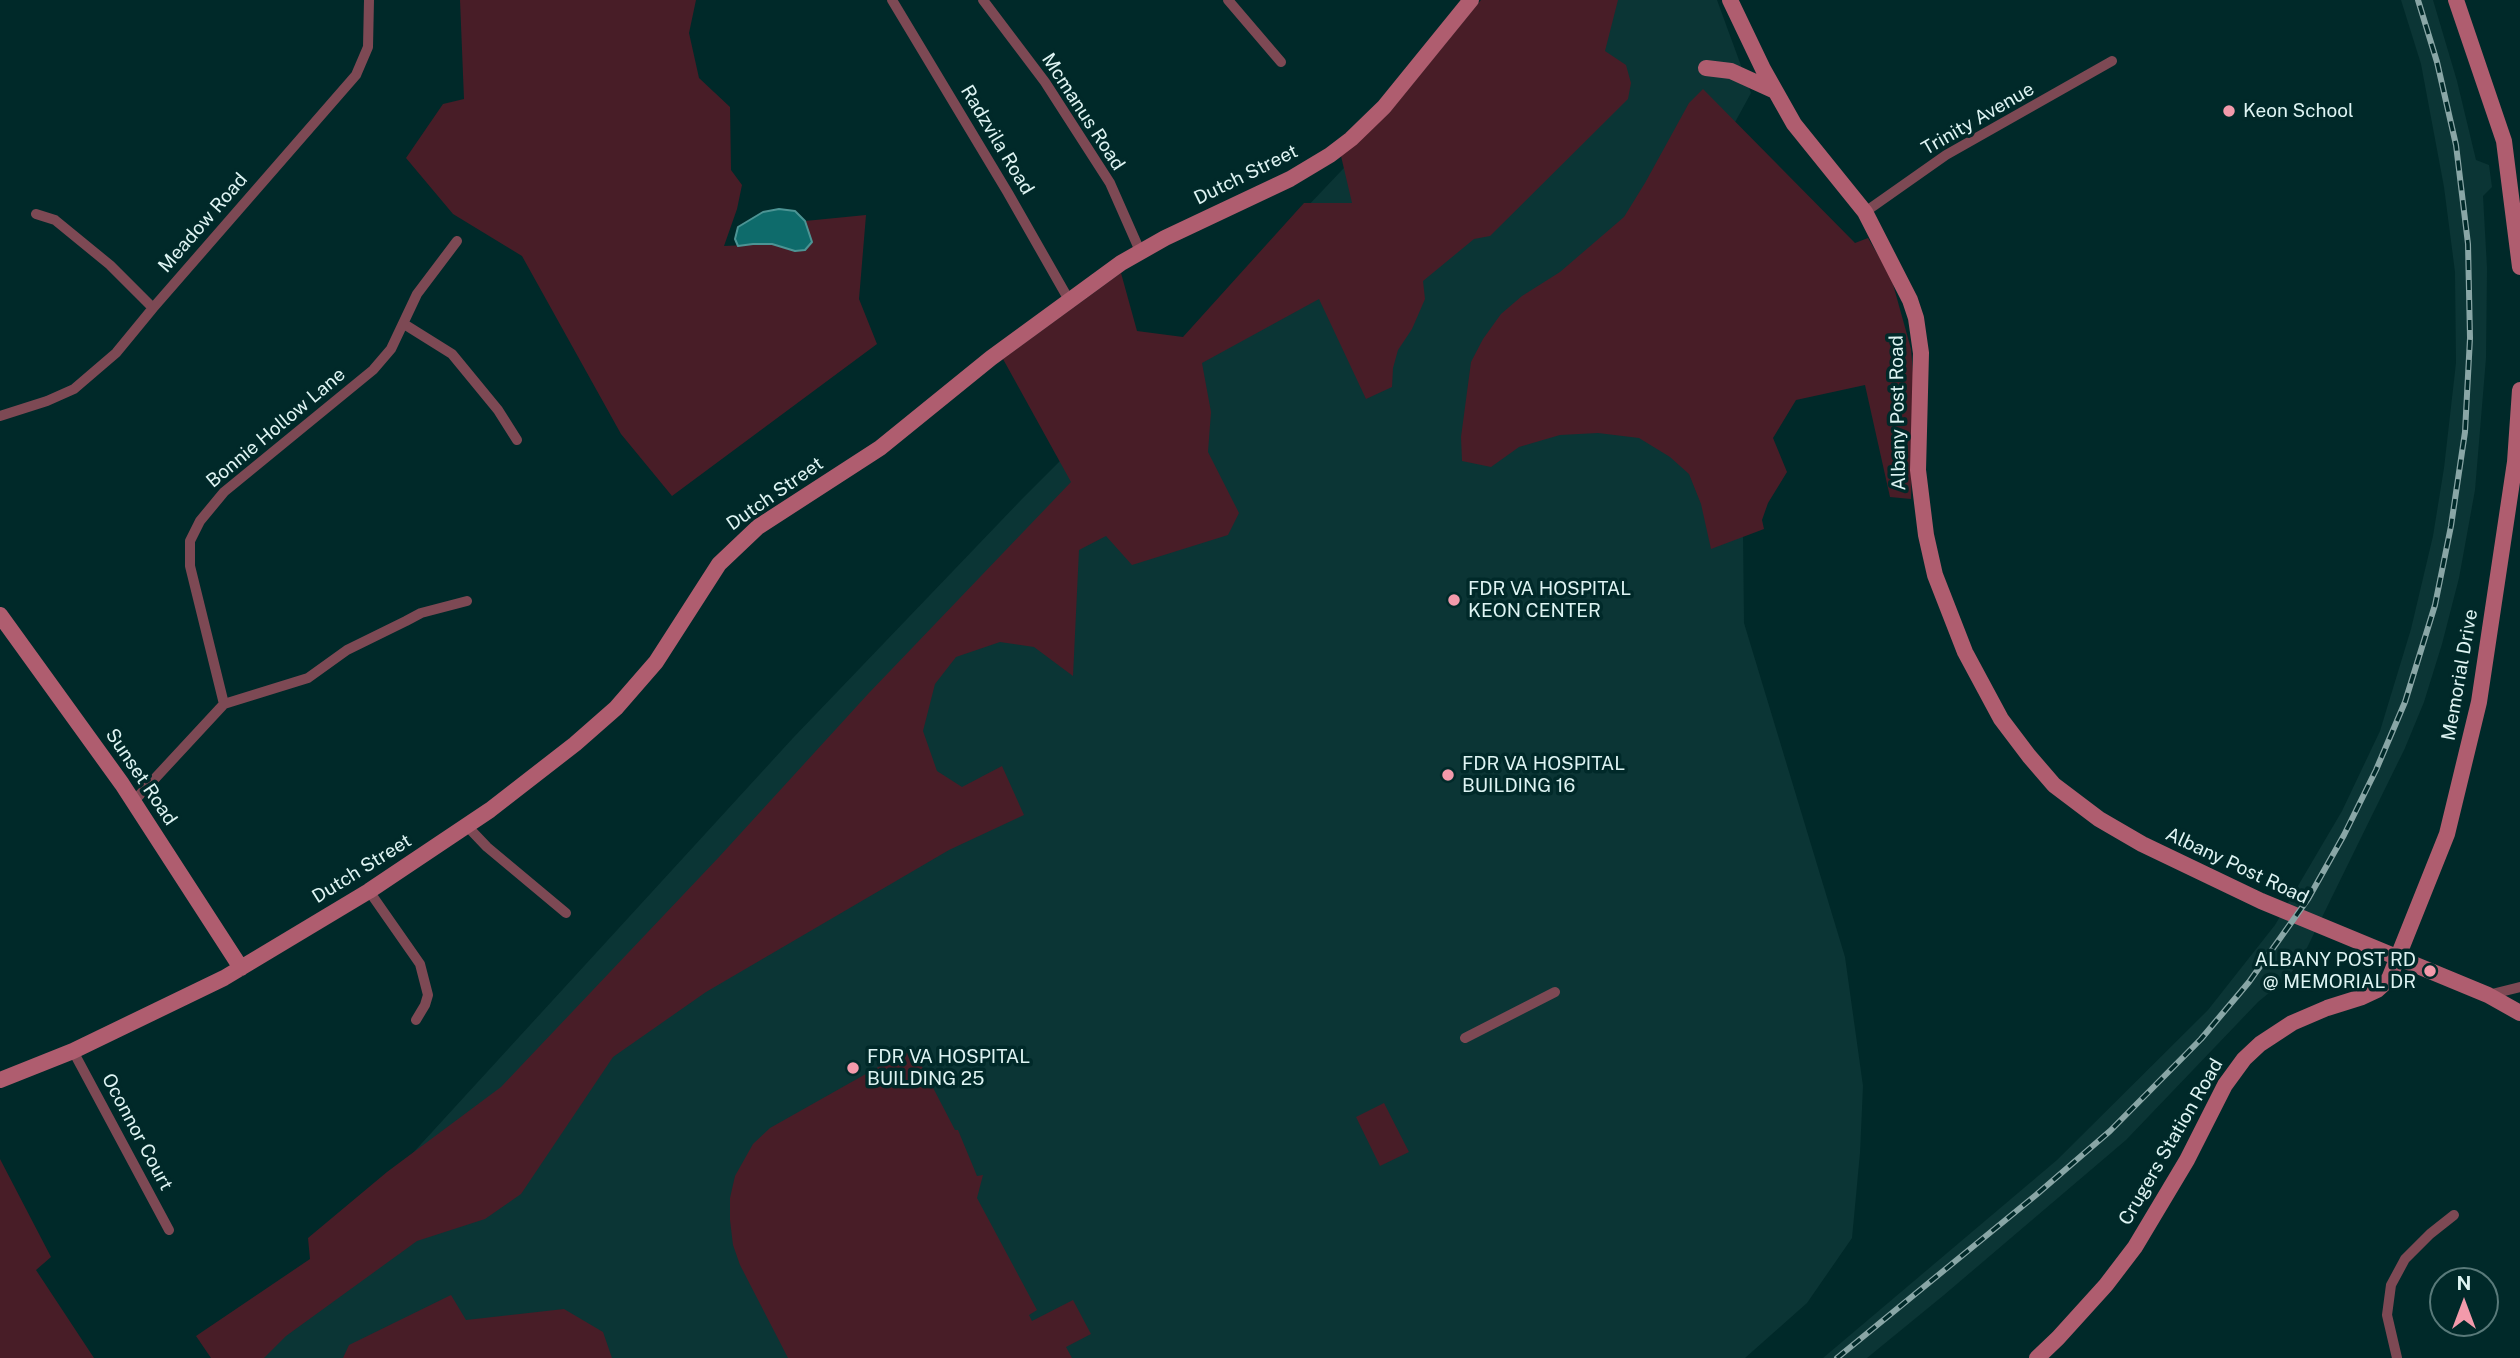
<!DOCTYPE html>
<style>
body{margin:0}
#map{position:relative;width:2520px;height:1358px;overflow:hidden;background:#002929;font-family:"Public Sans",sans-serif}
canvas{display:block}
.north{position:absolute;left:2429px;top:1267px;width:70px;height:70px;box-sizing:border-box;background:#002929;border:2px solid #597a7a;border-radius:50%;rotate:0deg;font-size:19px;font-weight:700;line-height:28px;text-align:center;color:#def4f3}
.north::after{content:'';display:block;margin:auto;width:24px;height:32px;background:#f39aab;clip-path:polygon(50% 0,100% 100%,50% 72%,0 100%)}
</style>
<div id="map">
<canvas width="2520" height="1358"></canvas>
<div class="north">N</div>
</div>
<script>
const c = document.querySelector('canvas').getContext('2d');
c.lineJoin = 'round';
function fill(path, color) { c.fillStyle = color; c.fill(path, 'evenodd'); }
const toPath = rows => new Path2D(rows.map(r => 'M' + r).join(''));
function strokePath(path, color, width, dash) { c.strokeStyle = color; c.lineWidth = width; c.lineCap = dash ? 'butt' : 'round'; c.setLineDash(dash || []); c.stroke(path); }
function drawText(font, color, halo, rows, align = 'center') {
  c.font = font + ' "Public Sans",sans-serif'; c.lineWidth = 7; c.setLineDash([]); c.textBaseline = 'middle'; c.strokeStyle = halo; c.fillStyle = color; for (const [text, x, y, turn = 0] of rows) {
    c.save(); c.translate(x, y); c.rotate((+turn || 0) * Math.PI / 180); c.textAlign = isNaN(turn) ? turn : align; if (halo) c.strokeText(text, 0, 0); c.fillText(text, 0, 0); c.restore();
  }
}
fill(toPath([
 [1486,0,1717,0,1751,93,1693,199,1742,442,1744,623,1845,957,1863,1086,1860,1153,1852,1238,1807,1303,1745,1358,225,1358,793,738,1022,499,1175,346,1361,150],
 [2401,0,2433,0,2457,81,2476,160,2489,165,2492,187,2483,196,2487,268,2486,358,2475,490,2459,578,2442,644,2424,702,2405,748,2301,960,2287,978,2258,1002,2126,1140,1944,1295,1867,1358,1823,1358,2057,1160,2208,1010,2275,925,2342,811,2380,731,2411,629,2433,536,2444,468,2456,363,2455,272,2444,187,2421,64]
]), '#0b3535');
fill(toPath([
 [460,0,696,0,689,33,699,78,730,107,731,170,742,185,737,209,724,246,772,244,795,251,812,242,805,221,866,215,859,299,877,344,672,496,621,434,522,256,453,214,406,158,443,104,464,99],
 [1481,0,1618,0,1605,51,1626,65,1631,83,1628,99,1490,236,1474,239,1423,281,1425,299,1412,329,1398,350,1393,368,1392,387,1366,399,1319,299,1202,363,1211,412,1208,452,1239,513,1228,535,1132,565,1106,536,1079,550,1073,676,1034,647,1000,642,956,657,935,684,923,731,937,771,962,787,1002,766,1024,815,949,850,706,992,613,1057,521,1194,485,1219,417,1241,286,1336,264,1358,211,1358,196,1336,310,1259,308,1238,387,1172,501,1087,719,857,868,694,1071,482,1003,359,1121,273,1137,331,1183,337,1304,203,1352,203,1341,156,1389,113],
 [1703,89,1855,243,1868,238,1891,277,1911,349,1914,386,1911,499,1890,497,1865,385,1796,400,1773,438,1787,472,1768,503,1762,520,1764,529,1711,549,1701,504,1689,474,1670,457,1639,438,1598,433,1560,435,1519,447,1491,467,1462,461,1461,437,1471,362,1483,339,1501,314,1522,296,1560,272,1624,217,1645,183,1689,103],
 [903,1053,915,1053,955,1130,958,1130,977,1176,983,1175,977,1198,1037,1310,1029,1315,1032,1321,1073,1300,1091,1334,1066,1347,1072,1358,788,1358,740,1265,733,1245,730,1220,730,1198,735,1176,753,1144,770,1128],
 [1384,1103,1409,1152,1380,1166,1356,1117],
 [0,1159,51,1257,36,1270,94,1358,0,1358],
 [451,1295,466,1320,564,1309,603,1332,612,1358,343,1358,349,1345]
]), '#481d27');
const water = toPath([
 [779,209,795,211,805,221,812,242,805,250,795,251,772,244,753,244,738,246,735,239,738,227,763,212,779,209]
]);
fill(water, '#0e6b6b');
strokePath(water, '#4c9494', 2);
strokePath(toPath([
 [892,0,1008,193,1069,300],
 [983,0,1045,82,1110,183,1140,251],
 [1228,0,1281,62],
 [1865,212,1946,155,2112,61],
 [36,214,55,220,110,265,153,308],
 [404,324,452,354,498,410,517,440],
 [0,416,47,401,74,389,116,353,153,308,356,75,368,47,369,0],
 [224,704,190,566,190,541,200,521,224,492,373,370,391,349,417,294,457,241],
 [134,801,224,704,308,678,347,650,406,621,421,613,467,601],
 [467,826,487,847,566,913],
 [369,891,420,964,428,995,425,1005,416,1020],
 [2488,995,2520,987],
 [1465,1038,1555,992],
 [73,1051,169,1230],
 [2397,1358,2387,1315,2391,1285,2405,1259,2430,1234,2454,1215]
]), '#7d4954', 10);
strokePath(toPath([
 [1730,0,1763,69,1794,124,1865,212,1910,300,1916,318,1921,353,1918,470,1926,535,1935,575,1965,652,2001,719,2029,756,2054,785,2099,819,2142,844,2261,901,2488,995,2520,1013],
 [2456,0,2504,141,2520,267],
 [1706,68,1731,71,1775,91],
 [0,615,122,784,241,968],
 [0,1080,73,1051,224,978,369,891,490,810,575,744,616,708,656,662,719,564,758,527,880,448,991,358,1121,263,1165,238,1290,179,1330,155,1351,139,1384,107,1471,0],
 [2037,1358,2058,1338,2106,1285,2135,1247,2187,1160,2225,1085,2244,1059,2260,1044,2292,1023,2327,1008,2362,997,2377,990,2389,979,2447,834,2479,702,2515,462,2520,390]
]), '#af5d6f', 16);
const rail = toPath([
 [1837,1358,2036,1195,2110,1131,2201,1039,2249,982,2308,899,2344,835,2376,770,2405,702,2435,605,2451,526,2465,432,2470,338,2468,244,2456,145,2437,62,2418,0]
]);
strokePath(rail, '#89a6a6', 6);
strokePath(rail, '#002929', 3.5, [10]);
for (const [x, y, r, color] of [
 [2229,111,7,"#f39aab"],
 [1454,600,7,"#f39aab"],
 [1448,775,7,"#f39aab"],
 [2430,971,7,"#f39aab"],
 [853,1068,7,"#f39aab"]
]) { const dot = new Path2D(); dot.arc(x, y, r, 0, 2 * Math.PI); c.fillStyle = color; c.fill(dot); strokePath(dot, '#002929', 2.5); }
drawText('19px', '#def4f3', '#002929', [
 ["Keon School",2243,111],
 ["FDR VA HOSPITAL",1468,589],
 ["KEON CENTER",1468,611],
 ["FDR VA HOSPITAL",1462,764],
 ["BUILDING 16",1462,786],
 ["ALBANY POST RD",2416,960,"right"],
 ["@ MEMORIAL DR",2416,982,"right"],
 ["FDR VA HOSPITAL",867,1057],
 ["BUILDING 25",867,1079]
], 'left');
drawText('19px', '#def4f3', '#002929', [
 ["Mcmanus Road",1083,112,57],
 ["Trinity Avenue",1978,119,-30],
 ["Radzvila Road",997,140,59],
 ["Dutch Street",1246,175,-26],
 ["Meadow Road",203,223,-49],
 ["Albany Post Road",1898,413,-91],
 ["Bonnie Hollow Lane",276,428,-40],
 ["Dutch Street",775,494,-35],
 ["Memorial Drive",2460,675,-80],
 ["Sunset Road",141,777,56],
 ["Albany Post Road",2237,866,25],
 ["Dutch Street",362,869,-32],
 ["Oconnor Court",137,1132,62],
 ["Crugers Station Road",2171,1142,-60]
]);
</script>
